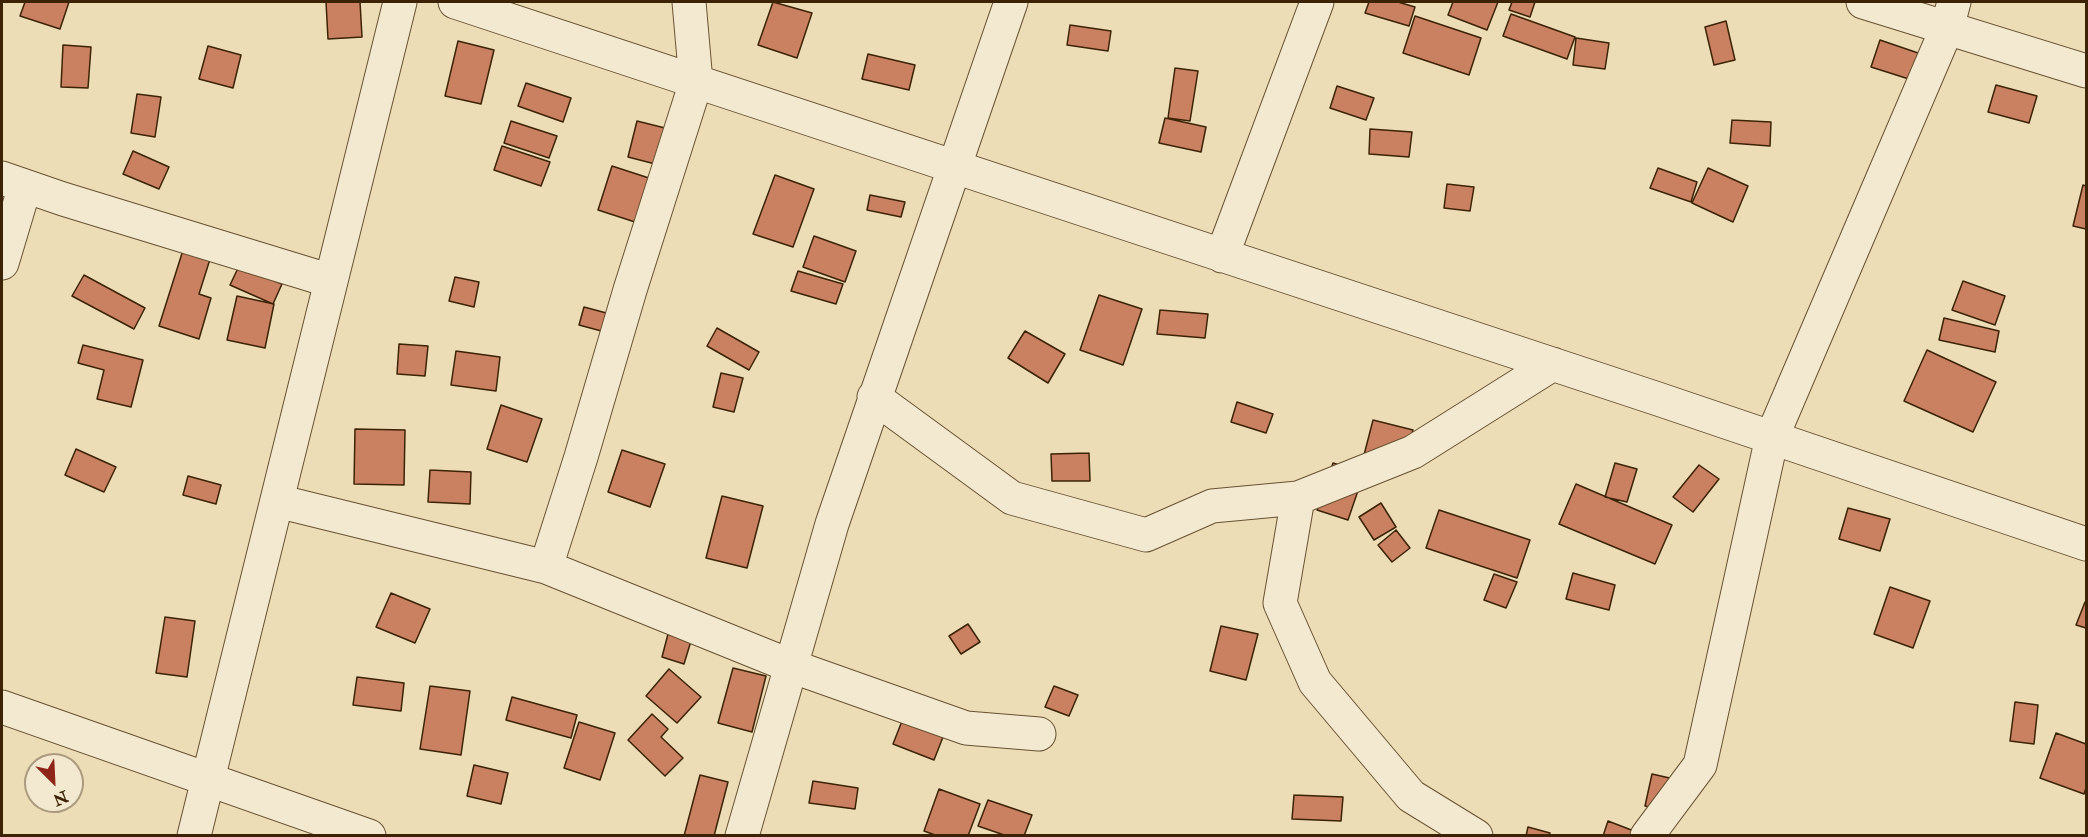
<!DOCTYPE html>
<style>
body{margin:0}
#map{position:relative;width:2088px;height:837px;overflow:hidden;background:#ecddb7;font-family:"IM FELL Double Pica",serif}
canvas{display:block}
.frame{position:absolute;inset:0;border:3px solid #3c2305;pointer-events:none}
.north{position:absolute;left:24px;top:753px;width:60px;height:60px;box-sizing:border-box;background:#f3e9d0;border:2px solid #aa9a7f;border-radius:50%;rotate:156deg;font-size:16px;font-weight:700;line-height:24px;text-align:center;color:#3c2305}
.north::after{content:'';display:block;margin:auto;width:21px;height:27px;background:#8f2418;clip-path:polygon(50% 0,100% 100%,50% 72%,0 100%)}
</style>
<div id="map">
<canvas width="2088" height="837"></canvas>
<div class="frame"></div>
<div class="north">N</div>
</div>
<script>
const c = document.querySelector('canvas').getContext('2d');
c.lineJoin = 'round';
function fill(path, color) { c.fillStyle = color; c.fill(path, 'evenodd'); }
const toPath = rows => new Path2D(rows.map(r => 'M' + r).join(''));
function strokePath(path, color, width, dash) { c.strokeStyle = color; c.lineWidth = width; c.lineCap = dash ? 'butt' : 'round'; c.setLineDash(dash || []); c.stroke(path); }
const building = toPath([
 [25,2,69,2,60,29,20,16,25,2],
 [326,2,360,2,362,37,328,39,326,2],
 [773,2,812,13,797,58,758,45,773,2],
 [1369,2,1398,2,1415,7,1409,26,1365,13,1369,2],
 [1453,2,1498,2,1487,30,1448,15,1453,2],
 [1512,2,1535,2,1530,17,1509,10,1512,2],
 [1511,14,1575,37,1567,59,1503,36,1511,14],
 [1415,16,1481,38,1469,75,1403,53,1415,16],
 [1726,21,1735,60,1714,65,1705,27,1726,21],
 [1070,25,1111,31,1108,51,1067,45,1070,25],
 [1576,38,1609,43,1605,69,1573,65,1576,38],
 [1880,40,1921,54,1912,80,1871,67,1880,40],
 [458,41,494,50,481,104,445,96,458,41],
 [63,45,91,47,88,88,61,87,63,45],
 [208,46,241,55,233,88,199,79,208,46],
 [868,54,915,65,909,90,862,79,868,54],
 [1175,68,1198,71,1190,121,1168,118,1175,68],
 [526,83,571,98,563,122,518,106,526,83],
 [1996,85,2037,96,2029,123,1988,112,1996,85],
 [1337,86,1374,98,1366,120,1330,108,1337,86],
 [137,94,161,97,155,137,131,133,137,94],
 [1165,118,1206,127,1201,152,1159,143,1165,118],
 [1732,120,1771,122,1770,146,1730,143,1732,120],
 [511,121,557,136,549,158,504,143,511,121],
 [637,121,673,130,663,166,628,157,637,121],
 [1370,129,1412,132,1409,157,1369,154,1370,129],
 [502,146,550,162,541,186,494,170,502,146],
 [133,151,169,167,159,189,123,174,133,151],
 [612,166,652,179,638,223,598,210,612,166],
 [1658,168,1697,182,1691,202,1650,188,1658,168],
 [1708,168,1748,186,1733,222,1692,203,1708,168],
 [775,175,814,189,793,247,753,234,775,175],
 [1447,184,1474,187,1470,211,1444,208,1447,184],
 [2083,185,2086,186,2086,229,2073,226,2083,185],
 [870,195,905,202,901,217,867,210,870,195],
 [814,236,856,251,845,282,803,267,814,236],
 [184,247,211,256,199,294,211,298,199,339,159,326,184,247],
 [239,266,282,284,273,304,230,285,239,266],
 [798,271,843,284,836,304,791,291,798,271],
 [84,275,145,308,134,329,72,296,84,275],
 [455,277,479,282,474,307,449,301,455,277],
 [1963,281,2005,296,1995,325,1952,310,1963,281],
 [1099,295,1142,309,1123,365,1080,350,1099,295],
 [237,296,274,304,265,348,227,340,237,296],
 [584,307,625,318,620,336,579,325,584,307],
 [1160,310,1208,314,1205,338,1157,334,1160,310],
 [1944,318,1999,331,1995,352,1939,340,1944,318],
 [717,328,759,352,749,370,707,346,717,328],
 [1025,331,1065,354,1048,383,1008,358,1025,331],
 [399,344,428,346,425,376,397,374,399,344],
 [83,345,143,360,131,407,97,399,104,370,78,363,83,345],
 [1927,350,1996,382,1973,432,1904,401,1927,350],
 [456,351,500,357,496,391,451,385,456,351],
 [721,373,743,378,734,412,713,407,721,373],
 [1237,402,1273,414,1266,433,1231,422,1237,402],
 [501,405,542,419,527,462,487,449,501,405],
 [1373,420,1413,430,1404,465,1364,455,1373,420],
 [355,429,405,430,404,485,354,484,355,429],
 [76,449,116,467,104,492,65,475,76,449],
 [622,450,665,464,650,507,608,492,622,450],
 [1089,453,1090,481,1052,481,1051,454,1089,453],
 [1333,463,1364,473,1348,520,1317,510,1333,463],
 [1615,463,1637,469,1627,502,1605,497,1615,463],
 [1699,465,1719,479,1693,512,1673,497,1699,465],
 [430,470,471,472,470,504,428,502,430,470],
 [188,476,221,485,216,504,183,495,188,476],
 [1576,484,1672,525,1655,564,1559,524,1576,484],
 [722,496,763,506,747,568,706,558,722,496],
 [1381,503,1396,527,1374,540,1359,517,1381,503],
 [1848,508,1890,519,1880,551,1839,539,1848,508],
 [1439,510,1530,540,1517,578,1426,548,1439,510],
 [1396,530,1410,548,1392,562,1378,545,1396,530],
 [1573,573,1615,585,1609,610,1566,599,1573,573],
 [1494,574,1517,582,1506,608,1484,600,1494,574],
 [1890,587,1930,601,1913,648,1874,634,1890,587],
 [391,593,430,609,415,643,376,627,391,593],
 [2085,602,2086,602,2086,628,2076,625,2085,602],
 [165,617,195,621,187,677,156,673,165,617],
 [968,624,980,642,961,654,949,636,968,624],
 [1221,626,1258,634,1246,680,1210,671,1221,626],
 [668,634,691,641,684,664,662,657,668,634],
 [733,668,766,676,752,732,718,723,733,668],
 [669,669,701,697,677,723,646,696,669,669],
 [357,677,404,683,401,711,353,705,357,677],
 [430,686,470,691,461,755,420,749,430,686],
 [1054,686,1078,695,1069,716,1045,707,1054,686],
 [512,697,577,715,571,738,506,720,512,697],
 [2015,702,2038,705,2034,744,2010,741,2015,702],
 [652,714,668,729,661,737,683,758,665,776,628,740,652,714],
 [902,721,943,737,934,760,893,744,902,721],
 [579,722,615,733,600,780,564,768,579,722],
 [2056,733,2086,744,2086,788,2084,794,2040,778,2056,733],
 [474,765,508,773,501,804,467,796,474,765],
 [36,772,36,798,29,797,36,772],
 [1652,774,1674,779,1667,811,1645,806,1652,774],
 [700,775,728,782,714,836,684,836,700,775],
 [813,781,858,788,855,809,809,803,813,781],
 [939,789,980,804,968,836,938,836,924,831,939,789],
 [1294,795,1343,797,1341,821,1292,819,1294,795],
 [988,800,1032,815,1024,836,1007,836,978,826,988,800],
 [46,801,65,801,64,805,46,801],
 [1608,821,1647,836,1603,836,1608,821],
 [1528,827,1550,833,1549,836,1526,836,1528,827]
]);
fill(building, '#c98161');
strokePath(building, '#3c2305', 1.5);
const minor = toPath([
 [455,2,1658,399,2086,544],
 [1863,2,2086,71],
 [2,178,63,199,331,281],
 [1222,256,1317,2],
 [2,263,25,186],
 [874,397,1012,498,1146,535,1212,506,1298,498,1413,452,1553,364],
 [1298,498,1280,603,1315,682,1411,796,1476,836],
 [277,501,546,567,791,666,966,728,1039,734],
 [546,567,581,457,630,290,696,82,689,2],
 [2,707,369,836],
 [194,836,400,2],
 [742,836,832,524,1011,2],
 [1647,836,1700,765,1772,437,1947,28,1954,2]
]);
strokePath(minor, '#685232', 35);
strokePath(minor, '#f3e9d0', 33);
</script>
